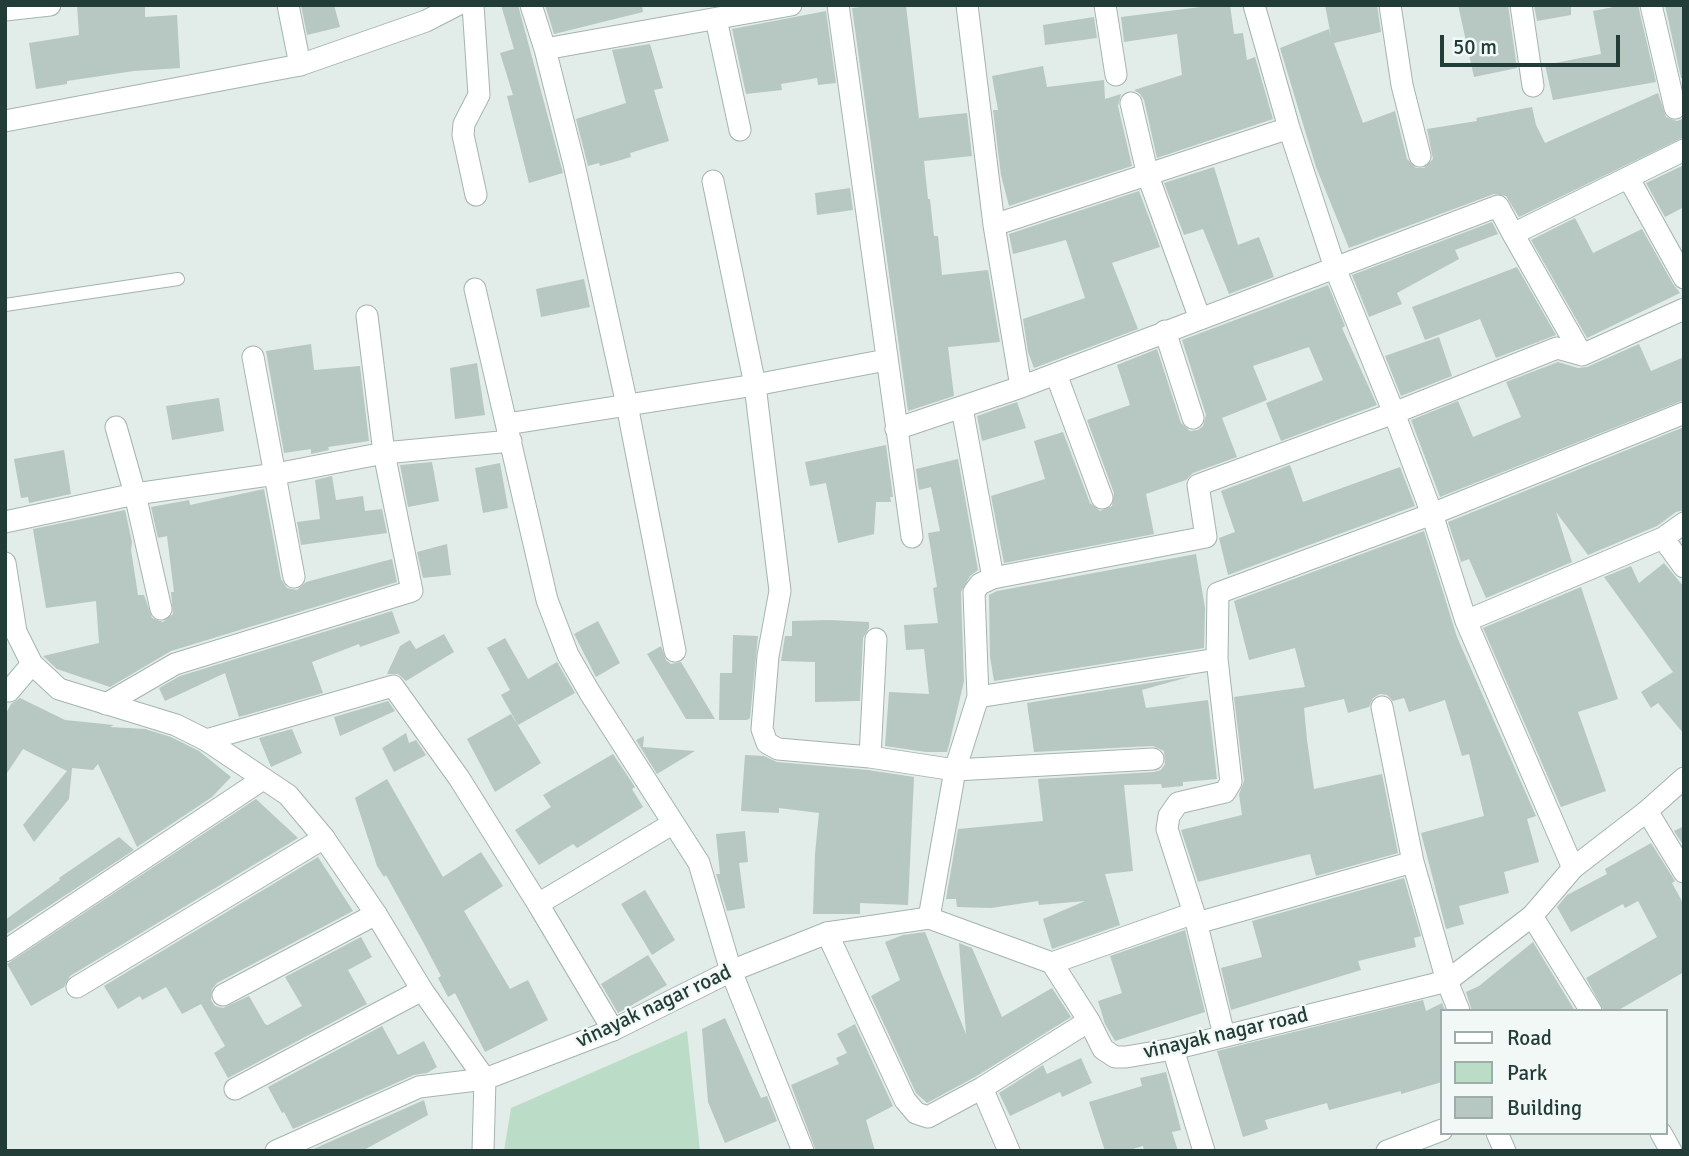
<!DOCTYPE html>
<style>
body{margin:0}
#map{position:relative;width:1689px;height:1156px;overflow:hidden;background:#e2ece8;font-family:Signika,sans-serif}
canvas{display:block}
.frame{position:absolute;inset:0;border:7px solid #223d38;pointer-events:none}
.legend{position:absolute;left:1440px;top:1009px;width:228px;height:126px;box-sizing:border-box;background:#f2f8f6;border:2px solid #9fadaa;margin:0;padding:9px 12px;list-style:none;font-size:21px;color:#223d38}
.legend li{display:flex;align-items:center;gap:14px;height:35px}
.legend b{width:35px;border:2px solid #9fadaa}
.scale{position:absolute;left:1440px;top:35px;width:180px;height:32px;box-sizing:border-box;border:4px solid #223d38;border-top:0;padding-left:9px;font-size:21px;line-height:24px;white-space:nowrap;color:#223d38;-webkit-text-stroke:5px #f2f8f6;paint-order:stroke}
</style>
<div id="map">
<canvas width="1689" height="1156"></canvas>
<div class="frame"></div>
<ul class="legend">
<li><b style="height:9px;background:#fff"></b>Road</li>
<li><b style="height:19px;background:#bbddc8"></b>Park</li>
<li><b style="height:19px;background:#b7c7c2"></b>Building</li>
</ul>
<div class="scale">50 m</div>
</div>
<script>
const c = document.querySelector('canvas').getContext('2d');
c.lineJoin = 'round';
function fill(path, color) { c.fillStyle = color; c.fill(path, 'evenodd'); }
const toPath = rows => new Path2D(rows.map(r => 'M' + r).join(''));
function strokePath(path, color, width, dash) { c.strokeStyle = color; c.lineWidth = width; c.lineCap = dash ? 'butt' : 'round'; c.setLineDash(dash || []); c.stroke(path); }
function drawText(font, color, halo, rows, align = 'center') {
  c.font = font + ' Signika,sans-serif'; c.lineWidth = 5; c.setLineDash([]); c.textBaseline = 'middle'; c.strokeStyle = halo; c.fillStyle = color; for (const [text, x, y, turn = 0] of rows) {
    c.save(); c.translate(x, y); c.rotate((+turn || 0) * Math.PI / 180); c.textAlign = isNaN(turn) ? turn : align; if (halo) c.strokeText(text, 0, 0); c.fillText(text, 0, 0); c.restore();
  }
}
fill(toPath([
 [687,1031,700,1151,504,1151,511,1108]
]), '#bbddc8');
fill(toPath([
 [77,5,145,5,145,17,177,15,180,68,134,71,67,81,67,84,36,89,29,43,79,35],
 [301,5,334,5,340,27,307,35],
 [501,5,518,5,563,173,529,183,507,96,513,95,500,53,514,49],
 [545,5,642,5,643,12,554,34],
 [877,5,906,5,919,118,967,113,972,156,924,161,928,199,930,199,934,236,938,236,942,275,988,270,1000,342,948,347,954,396,908,411,852,8],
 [1216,5,1230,5,1234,34,1243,33,1247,60,1255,57,1273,119,1157,158,1144,100,1140,94,1134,90,1182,75,1177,34,1124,42,1121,17],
 [1325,5,1377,5,1381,32,1334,43,1363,123,1395,111,1407,159,1416,168,1424,168,1433,159,1427,129,1477,121,1476,118,1532,107,1536,125,1545,143,1658,93,1666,117,1677,121,1684,118,1684,137,1519,217,1506,196,1494,194,1349,248,1316,167,1280,48,1329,29,1331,36],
 [1458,5,1508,5,1517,68,1474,77],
 [1534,5,1571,5,1571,15,1537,21],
 [1624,5,1638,5,1656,82,1553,100,1545,65,1601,54,1593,11],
 [1665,5,1684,5,1684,78,1681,78],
 [826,11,836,83,818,85,817,78,781,84,782,90,746,94,732,29],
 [1094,17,1097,38,1045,45,1043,25],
 [650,44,663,88,654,90,669,141,630,153,631,157,600,166,599,163,588,166,576,119,626,103,612,50],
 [1043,66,1047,87,1104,80,1105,99,1121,94,1118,106,1132,166,1009,206,1001,175,993,110,998,110,992,76],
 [1684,165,1684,207,1665,217,1646,183],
 [1214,167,1238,245,1259,237,1274,277,1229,294,1203,229,1184,235,1164,183],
 [850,188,853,210,817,215,815,193],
 [1139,191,1160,247,1112,263,1138,329,1034,368,1028,352,1023,319,1085,298,1066,240,1013,254,1009,234],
 [1575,218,1593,253,1642,229,1673,284,1680,293,1587,338,1531,240],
 [1492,222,1498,234,1455,250,1459,259,1397,293,1402,304,1369,317,1352,275],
 [1517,267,1556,335,1496,358,1480,319,1425,340,1412,307],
 [584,279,590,307,541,317,536,289],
 [1328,285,1345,326,1342,328,1377,405,1281,441,1266,403,1323,380,1309,347,1253,366,1267,400,1222,418,1237,457,1193,473,1186,480,1146,494,1154,534,1004,563,991,496,1045,479,1034,441,1063,432,1090,503,1100,511,1112,506,1114,493,1087,420,1130,405,1117,365,1157,349,1181,423,1190,431,1198,430,1203,426,1206,415,1182,340],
 [1439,337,1452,376,1401,396,1385,356],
 [311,344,314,370,360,366,369,441,328,447,329,450,311,454,311,449,284,453,266,351],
 [1639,344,1651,371,1684,357,1684,400,1440,497,1411,420,1458,401,1473,437,1521,417,1506,382,1558,362,1578,368,1587,367],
 [477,363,485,415,455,419,450,368],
 [219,398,224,431,172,440,166,406],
 [1017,402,1026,428,982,441,977,416],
 [1684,427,1684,510,1676,512,1657,526,1588,555,1556,512,1572,562,1486,598,1469,559,1461,562,1448,522],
 [886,445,893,497,890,497,891,502,876,502,874,534,838,543,826,483,810,486,805,462],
 [64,450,71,494,29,503,28,497,21,498,14,459],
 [958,459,978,570,970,576,961,592,964,681,949,745,947,752,926,752,885,746,889,692,929,694,924,649,906,650,904,625,938,623,933,588,937,587,928,533,940,531,931,487,919,490,916,469],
 [432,462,439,501,408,507,400,465],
 [500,463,508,508,483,513,475,468],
 [1290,465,1303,502,1400,467,1415,506,1228,575,1219,538,1235,532,1221,491],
 [332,476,336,500,363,496,365,511,382,509,387,533,301,545,297,522,320,519,315,480],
 [264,489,281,579,287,588,297,590,306,582,392,559,397,582,171,651,110,687,57,669,43,656,99,643,96,601,46,608,33,529,125,510,132,542,131,550,138,595,144,595,152,618,163,622,173,614,171,592,174,592,167,536,158,538,151,507,189,500,190,505],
 [1424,531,1457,637,1536,816,1527,819,1539,862,1504,872,1509,893,1459,906,1464,924,1446,929,1421,833,1484,816,1469,754,1462,756,1445,700,1409,712,1404,698,1393,701,1387,695,1380,694,1373,698,1369,707,1348,713,1344,699,1304,708,1307,740,1314,789,1382,774,1398,853,1316,876,1310,854,1198,882,1181,830,1242,815,1239,794,1244,781,1234,697,1305,687,1295,648,1249,660,1234,601],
 [447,544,451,575,423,578,417,552],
 [1196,554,1205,608,1204,648,994,681,990,657,989,595,997,591],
 [1664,563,1684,587,1684,734,1658,703,1651,708,1641,692,1673,672,1604,577,1631,566,1639,583],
 [1581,587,1618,699,1578,712,1606,791,1561,807,1483,628],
 [392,611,400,633,360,647,359,644,312,662,323,693,239,717,225,673,165,701,159,688,180,676],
 [829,620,869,622,869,628,863,638,860,701,815,702,815,662,781,661,785,636,792,636,792,621],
 [598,621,620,663,596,677,574,634],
 [444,634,454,652,406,681,398,674,387,674,400,646,410,640,416,649],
 [733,635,758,636,750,718,747,720,719,720,720,673,732,673],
 [505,638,528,679,557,662,575,693,518,725,501,695,510,690,487,648],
 [661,646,666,660,671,664,681,662,715,719,686,719,647,654],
 [1192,676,1142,690,1146,708,1208,700,1217,779,1183,782,1183,786,1162,788,1161,784,1124,785,1133,871,1105,874,1120,925,1052,949,1043,919,1085,901,1039,905,1038,901,991,908,957,907,956,899,946,899,958,829,1043,821,1038,779,1154,772,1161,770,1165,764,1164,751,1153,746,1034,752,1027,703],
 [20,698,65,720,114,725,110,727,145,729,171,737,199,751,231,777,212,797,137,847,98,764,93,770,72,768,69,799,34,842,23,825,67,771,23,749,5,776,5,715,11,704],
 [388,701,395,711,340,736,334,717],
 [511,714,541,763,495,792,467,739],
 [292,729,302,753,271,767,259,738],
 [406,733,409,743,416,740,426,755,394,772,382,748],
 [644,736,643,747,695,751,657,774,636,740],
 [613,754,635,787,632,789,643,807,577,848,573,844,539,865,515,830,551,807,543,795],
 [745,755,764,756,777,762,868,770,914,777,908,905,860,903,860,914,813,914,815,854,819,813,779,808,779,813,741,811],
 [387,779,443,877,481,852,503,886,464,911,510,989,528,980,548,1020,485,1052,455,993,448,997,438,978,441,976,422,940,386,875,384,877,377,866,355,798],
 [256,799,298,838,70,976,64,987,31,1006,7,964],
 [1684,826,1684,846,1674,831],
 [745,831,748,862,739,863,745,908,727,911,717,877,716,874,720,874,716,834],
 [119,837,134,850,5,935,5,920,60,880,59,878],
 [1651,843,1675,881,1672,883,1684,905,1684,972,1617,1011,1604,1011,1586,978,1657,937,1638,901,1625,908,1623,904,1571,932,1557,907,1567,895,1607,874,1605,869],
 [318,857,353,911,217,983,212,989,211,1000,215,1006,223,1008,249,996,265,1024,268,1025,302,1006,285,977,361,937,372,957,348,970,367,1004,228,1078,214,1053,225,1046,201,1004,182,1014,166,987,142,1000,140,996,118,1009,104,986],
 [1404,878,1421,936,1414,938,1416,947,1358,961,1361,970,1231,1010,1221,968,1262,957,1252,921],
 [645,890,675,940,652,955,621,904],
 [1185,930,1205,1012,1115,1041,1105,1024,1098,1001,1122,993,1110,956],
 [925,932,966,1034,959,943,972,948,1002,1017,1052,988,1071,1017,975,1077,927,1103,916,1093,871,996,900,980,885,942,903,935],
 [1533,942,1575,1011,1472,1011,1466,992,1479,986],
 [648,955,667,985,618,1013,601,984],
 [1423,1000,1426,1011,1442,1003,1445,1011,1442,1011,1442,1082,1401,1094,1401,1091,1329,1110,1327,1103,1265,1120,1268,1129,1243,1137,1217,1051],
 [725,1018,761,1098,767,1096,777,1121,725,1143,708,1102,702,1029],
 [855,1024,893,1106,866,1120,875,1151,816,1151,791,1085,839,1064,836,1058,847,1053,837,1034],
 [382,1026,398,1055,424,1041,437,1067,427,1073,414,1075,293,1129,284,1112,282,1113,268,1087],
 [1081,1058,1092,1083,1062,1097,1060,1092,1010,1116,999,1093,1043,1065,1047,1074],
 [1166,1072,1181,1130,1172,1132,1178,1151,1144,1151,1143,1146,1126,1151,1105,1151,1089,1102,1142,1086,1140,1078],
 [424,1100,428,1115,362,1151,309,1151]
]), '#b7c7c2');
const service = toPath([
 [5,305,178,279]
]);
const minor = toPath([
 [288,5,300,65],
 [473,5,479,95,464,124,463,135,476,195],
 [531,5,545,49,574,164,627,405,675,651],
 [838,5,912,537],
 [967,5,994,225,1021,387],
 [1105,5,1116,75],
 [1254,5,1289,128,1335,268,1394,413,1432,514,1466,621,1573,868],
 [1390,5,1402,85,1420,156],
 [1521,5,1533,86],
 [1651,5,1675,108],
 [5,10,50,5],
 [716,19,740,130],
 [545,49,791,5],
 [1131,103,1148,176,1200,319],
 [1629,179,1684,278],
 [713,181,755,385,780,591,768,656,762,729,767,743,778,749,870,757,955,770,1153,759],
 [994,225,1289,128],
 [1513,234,1582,355],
 [475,289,547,600,568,655,590,693,699,863,731,971,803,1151],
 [1165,331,1193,418],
 [253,357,294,577],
 [1056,374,1102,498],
 [507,424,755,385,886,360],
 [116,427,135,494,161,609],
 [896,429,1021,387,1498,206,1513,234,1684,150],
 [5,522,135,494,276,474,384,453,511,441],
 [1663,538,1684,523],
 [993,578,1206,537,1198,485,1394,413,1557,348,1582,355,1684,309],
 [1466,621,1663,538,1684,567],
 [5,690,9,691,32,664],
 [978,697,1217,659],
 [106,704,175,664,412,591,384,453,367,316],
 [1382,707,1413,862,1447,981,1459,1011],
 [206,740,393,686,459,778,538,904,613,1030],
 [870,757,876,639],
 [1647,811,1684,872],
 [538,904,672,824],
 [1532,916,1591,1011],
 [929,918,955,770,978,697,974,592,980,584,993,578,962,408],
 [1197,923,1413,862],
 [827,933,905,1100,916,1113,928,1117,982,1088,1089,1021],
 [5,951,263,779],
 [1052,963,1194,913],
 [77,987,324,838],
 [223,995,376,914],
 [1224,1035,1194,913,1167,829,1169,816,1178,803,1225,792,1231,782,1217,659,1218,593,1432,514,1684,413],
 [1173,1049,1204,1151],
 [982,1088,1009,1151],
 [235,1089,422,990],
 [1497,1133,1505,1151],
 [1661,1133,1671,1151],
 [276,1151,419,1087,485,1079],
 [1387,1151,1442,1130]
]);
const tertiary = toPath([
 [5,121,300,65,426,21,457,5],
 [5,563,16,632,32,664,59,689,176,725,206,740,288,795,324,838,376,914,422,990,485,1079],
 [485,1079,613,1030,731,971,827,933,929,918,1052,963,1089,1021,1103,1049,1115,1057,1126,1057,1173,1049,1447,981,1532,916,1573,868,1647,811,1684,778],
 [483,1151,485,1079]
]);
strokePath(service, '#a5b4b0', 14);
strokePath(minor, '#a5b4b0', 23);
strokePath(tertiary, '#a5b4b0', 23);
strokePath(service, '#fff', 12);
strokePath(minor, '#fff', 21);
strokePath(tertiary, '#fff', 21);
drawText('21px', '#223d38', '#f2f8f6', [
 ["vinayak nagar road",654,1007,-25],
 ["vinayak nagar road",1226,1034,-13]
]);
</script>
